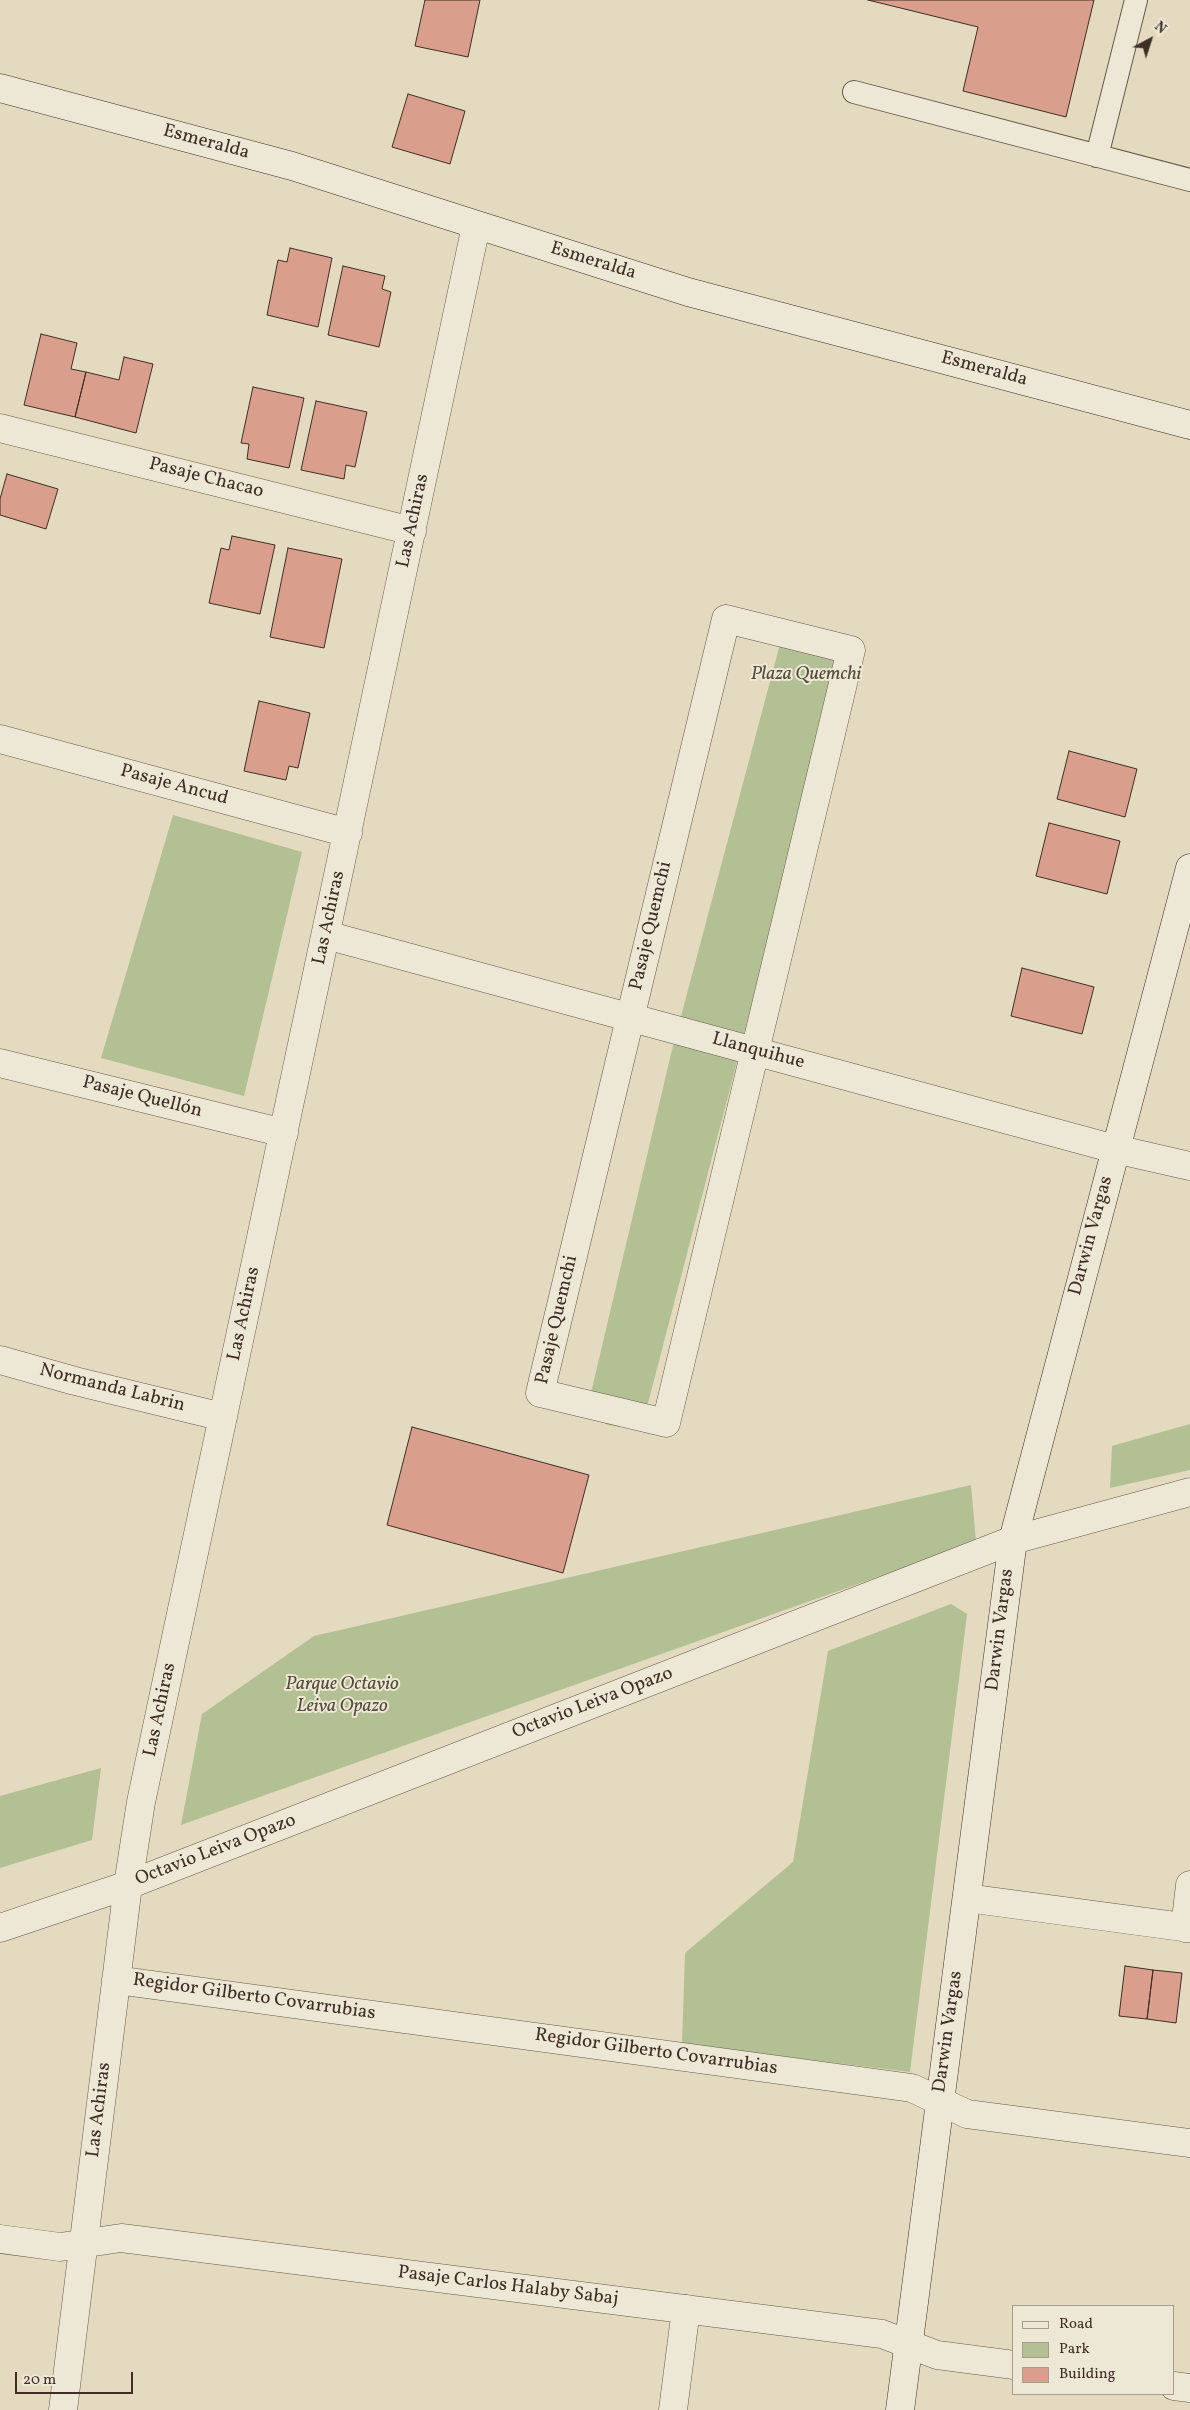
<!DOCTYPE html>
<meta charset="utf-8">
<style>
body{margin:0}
#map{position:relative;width:1190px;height:2410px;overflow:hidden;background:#e3dabf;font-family:Vollkorn,serif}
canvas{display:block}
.legend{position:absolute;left:1012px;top:2305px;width:162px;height:90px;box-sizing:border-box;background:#ede7d5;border:1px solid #a79d8f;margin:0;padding:6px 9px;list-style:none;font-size:15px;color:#3e2e26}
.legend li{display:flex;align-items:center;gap:10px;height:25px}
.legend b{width:25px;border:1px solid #a79d8f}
.north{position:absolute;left:1125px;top:15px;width:50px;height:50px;-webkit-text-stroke:4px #ede7d5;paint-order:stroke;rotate:40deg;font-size:14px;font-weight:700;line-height:20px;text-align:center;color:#3e2e26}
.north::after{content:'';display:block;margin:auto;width:18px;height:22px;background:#3e2e26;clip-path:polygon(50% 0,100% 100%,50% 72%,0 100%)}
.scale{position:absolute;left:15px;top:2372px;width:118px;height:22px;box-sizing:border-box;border:2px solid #3e2e26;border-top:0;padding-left:6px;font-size:15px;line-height:18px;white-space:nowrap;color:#3e2e26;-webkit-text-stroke:4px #ede7d5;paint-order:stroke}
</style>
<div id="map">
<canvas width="1190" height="2410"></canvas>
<ul class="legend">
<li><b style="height:6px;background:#ede7d5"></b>Road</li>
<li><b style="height:14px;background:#b2c093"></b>Park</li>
<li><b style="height:14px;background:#da9e8d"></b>Building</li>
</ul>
<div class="north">N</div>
<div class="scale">20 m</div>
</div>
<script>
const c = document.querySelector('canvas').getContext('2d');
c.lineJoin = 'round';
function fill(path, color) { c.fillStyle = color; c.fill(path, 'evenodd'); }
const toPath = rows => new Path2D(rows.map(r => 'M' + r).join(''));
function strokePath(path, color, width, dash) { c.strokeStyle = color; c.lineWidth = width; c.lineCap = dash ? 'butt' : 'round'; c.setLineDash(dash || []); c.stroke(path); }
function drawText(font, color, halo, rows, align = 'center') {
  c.font = font + ' Vollkorn,serif'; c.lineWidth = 4; c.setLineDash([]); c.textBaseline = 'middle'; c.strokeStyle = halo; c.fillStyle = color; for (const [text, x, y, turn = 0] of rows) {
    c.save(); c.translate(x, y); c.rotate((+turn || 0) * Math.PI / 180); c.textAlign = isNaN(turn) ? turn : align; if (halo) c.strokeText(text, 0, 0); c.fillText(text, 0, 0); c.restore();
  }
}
fill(toPath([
 [804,624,826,630,840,640,751,1008,647,1407,631,1425,620,1427,608,1425,597,1419,590,1397,671,1054,780,644,791,631],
 [173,815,302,852,244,1096,101,1058],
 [1190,1424,1190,1470,1110,1488,1112,1446],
 [971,1485,976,1542,181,1825,202,1714,314,1636],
 [951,1604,967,1614,910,2072,682,2044,685,1953,793,1862,828,1651],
 [101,1768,92,1840,0,1868,0,1796]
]), '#b2c093');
const building = toPath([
 [425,0,480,0,468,57,415,46,425,0],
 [868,0,1094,0,1066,117,963,91,978,27,868,0],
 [408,94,465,111,450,164,392,147,408,94],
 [290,248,332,258,318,327,267,315,278,260,287,262,290,248],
 [343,266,385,276,382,289,391,292,379,347,328,335,343,266],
 [41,334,77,343,71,369,86,372,75,417,24,405,41,334],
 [124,357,153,364,136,433,75,417,86,372,119,380,124,357],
 [253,387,304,398,289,468,247,459,249,444,241,443,253,387],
 [316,401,367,412,355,467,346,465,344,479,301,470,316,401],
 [7,474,58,489,46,529,0,515,0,499,7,474],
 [232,536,275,545,260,614,209,603,221,548,229,550,232,536],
 [288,548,342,559,324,648,270,637,288,548],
 [259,701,310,713,298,768,289,766,286,780,244,771,259,701],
 [1069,751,1137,769,1125,817,1057,799,1069,751],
 [1049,823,1120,841,1107,894,1036,876,1049,823],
 [1022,968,1094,987,1082,1034,1011,1016,1022,968],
 [412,1427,589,1475,563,1573,387,1525,412,1427],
 [1125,1966,1153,1970,1147,2019,1119,2016,1125,1966],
 [1153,1970,1182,1973,1176,2023,1147,2019,1153,1970]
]);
fill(building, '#da9e8d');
strokePath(building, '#3e2e26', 1);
const lane = toPath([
 [854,92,1190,180],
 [1097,156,1136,0]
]);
const street = toPath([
 [0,428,412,531],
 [726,619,851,650,666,1423,540,1393,726,619],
 [0,739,348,833],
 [326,935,1115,1149,1190,1166],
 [0,1063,284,1133],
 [0,1360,75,1381,223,1417],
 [967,1898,1190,1928],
 [0,1928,128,1885,1013,1540,1190,1492],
 [1185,1928,1190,1885],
 [116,1980,912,2088,967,2114,1190,2143],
 [0,2239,60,2247,121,2238,882,2334,937,2355,1014,2365],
 [1174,2386,1190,2388],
 [63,2410,128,1885,141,1802,476,226],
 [673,2410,686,2309]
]);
const secondary = toPath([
 [0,88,292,166,688,292,1190,425],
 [900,2410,1013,1540,1190,868]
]);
strokePath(lane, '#67594c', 24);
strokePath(street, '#67594c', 29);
strokePath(secondary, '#3e2e26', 29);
strokePath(lane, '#ede7d5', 22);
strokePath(street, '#ede7d5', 28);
strokePath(secondary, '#ede7d5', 28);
drawText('19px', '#3e2e26', '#ede7d5', [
 ["Esmeralda",206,143,15],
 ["Esmeralda",593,262,17],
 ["Esmeralda",984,370,15],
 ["Pasaje Chacao",206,479,14],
 ["Las Achiras",414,521,-78],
 ["Pasaje Ancud",174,786,15],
 ["Las Achiras",330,918,-78],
 ["Pasaje Quemchi",652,926,-77],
 ["Llanquihue",758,1052,15],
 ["Pasaje Quellón",142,1098,14],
 ["Darwin Vargas",1092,1236,-75],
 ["Las Achiras",245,1314,-78],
 ["Pasaje Quemchi",558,1320,-77],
 ["Normanda Labrin",112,1389,14],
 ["Darwin Vargas",1001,1630,-83],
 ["Octavio Leiva Opazo",593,1704,-21],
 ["Las Achiras",161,1710,-78],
 ["Octavio Leiva Opazo",216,1851,-21],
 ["Regidor Gilberto Covarrubias",254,1998,8],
 ["Darwin Vargas",949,2032,-82],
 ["Regidor Gilberto Covarrubias",656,2053,8],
 ["Las Achiras",100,2110,-83],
 ["Pasaje Carlos Halaby Sabaj",508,2287,7]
]);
drawText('italic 19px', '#554b3c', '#ede7d5', [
 ["Plaza Quemchi",806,676],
 ["Parque Octavio",342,1686],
 ["Leiva Opazo",342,1708]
]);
</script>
